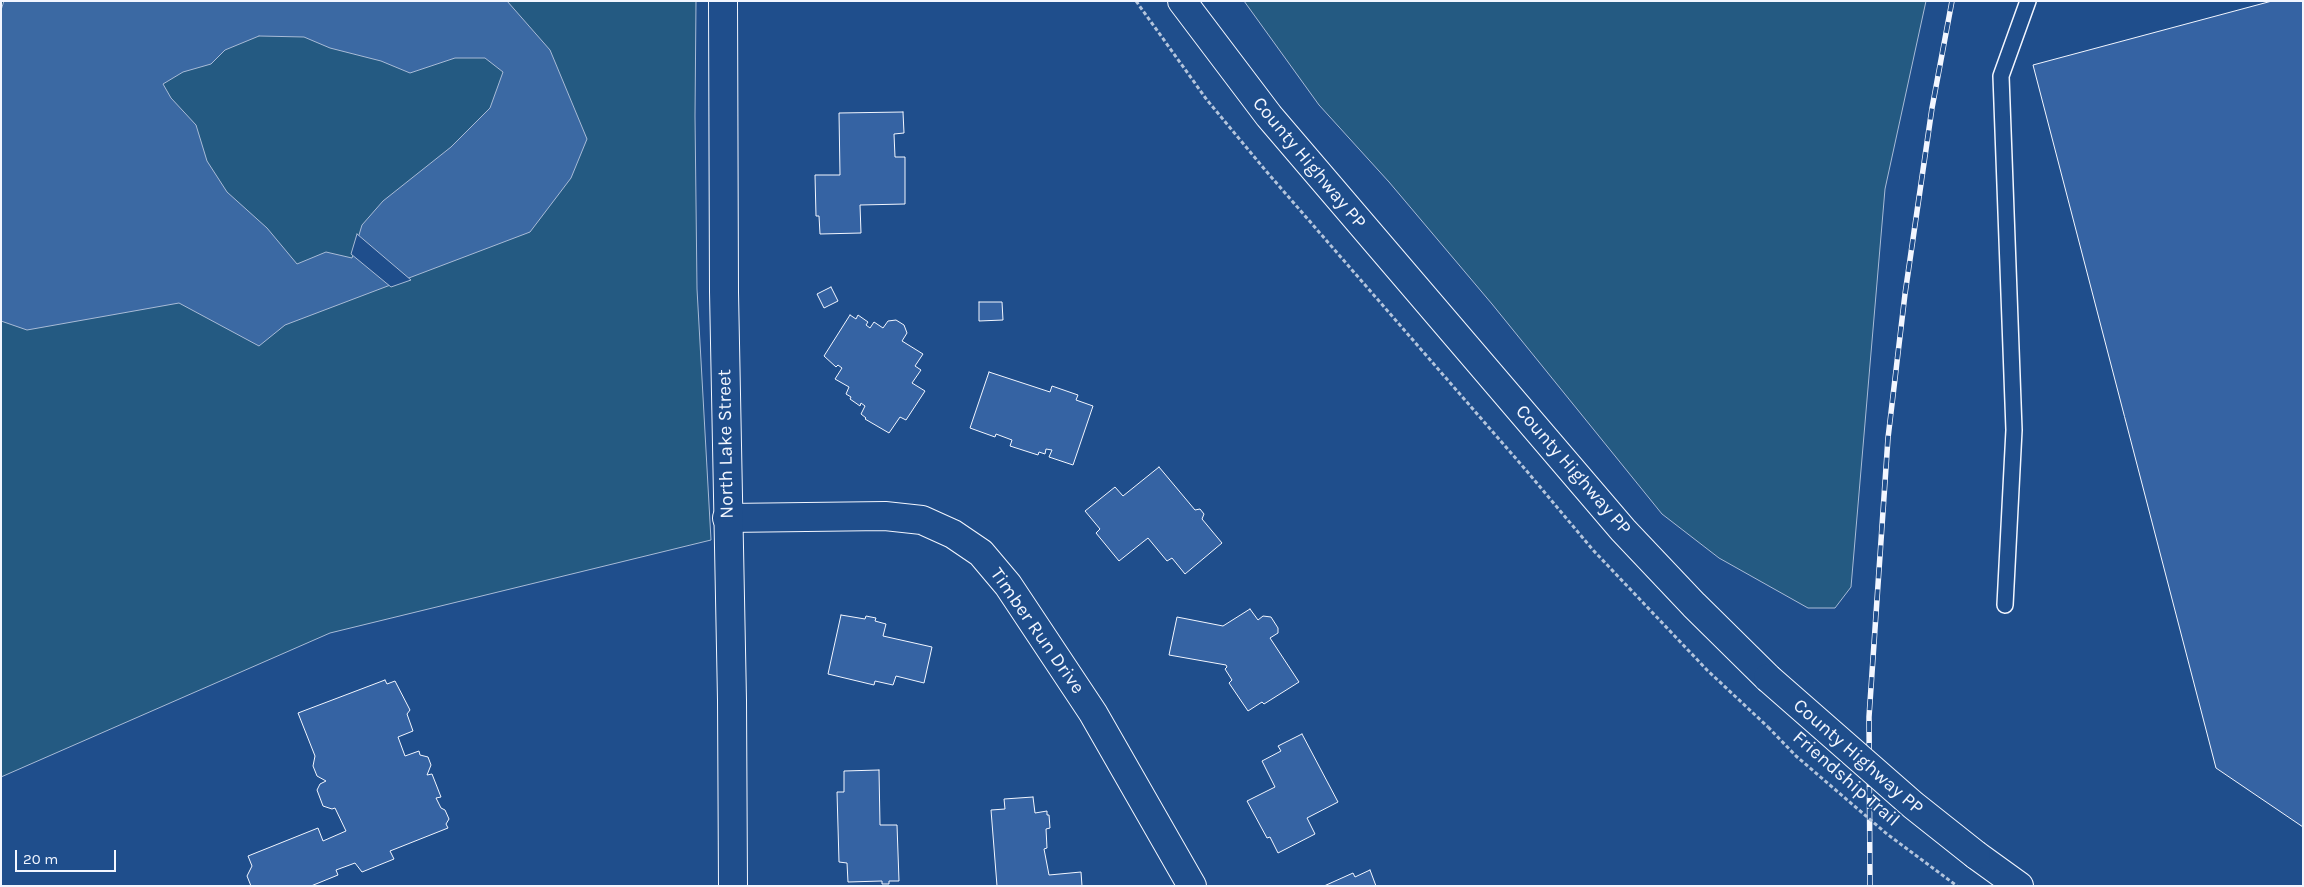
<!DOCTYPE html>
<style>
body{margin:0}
#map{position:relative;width:2304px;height:887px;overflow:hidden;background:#1f4e8c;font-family:Karla,sans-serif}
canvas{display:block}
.frame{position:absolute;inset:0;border:2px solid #f2f6ff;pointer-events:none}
.scale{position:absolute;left:15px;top:850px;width:101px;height:22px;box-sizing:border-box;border:2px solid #f2f6ff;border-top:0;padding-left:6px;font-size:15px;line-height:18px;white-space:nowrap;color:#f2f6ff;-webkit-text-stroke:4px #1f4e8c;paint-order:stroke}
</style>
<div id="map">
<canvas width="2304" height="887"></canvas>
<div class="frame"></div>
<div class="scale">20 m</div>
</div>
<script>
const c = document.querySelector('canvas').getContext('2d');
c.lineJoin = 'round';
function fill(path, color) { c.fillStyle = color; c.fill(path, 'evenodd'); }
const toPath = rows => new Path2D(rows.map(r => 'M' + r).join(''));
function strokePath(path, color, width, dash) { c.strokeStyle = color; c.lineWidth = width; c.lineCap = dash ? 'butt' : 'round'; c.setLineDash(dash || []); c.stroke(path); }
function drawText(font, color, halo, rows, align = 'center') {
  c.font = font + ' Karla,sans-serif'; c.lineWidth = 4; c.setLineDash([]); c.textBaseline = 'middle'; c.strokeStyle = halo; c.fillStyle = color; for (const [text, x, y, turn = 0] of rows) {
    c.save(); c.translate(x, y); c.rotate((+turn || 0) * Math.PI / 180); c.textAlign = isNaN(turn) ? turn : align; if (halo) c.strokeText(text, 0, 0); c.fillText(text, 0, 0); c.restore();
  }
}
const green = toPath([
 [1,1,696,1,695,116,697,289,711,540,330,633,1,777,1,1],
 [1244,1,1926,1,1885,189,1851,587,1835,608,1808,608,1719,558,1662,514,1492,304,1389,182,1319,105,1244,1]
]);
fill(green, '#245a82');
strokePath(green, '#a8bbd7', 1);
const water = toPath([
 [4,1,507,1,550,50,587,139,571,178,530,232,285,325,259,346,179,303,27,330,1,321,1,10,4,1],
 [259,36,304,37,330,48,381,61,410,73,455,58,485,58,503,72,490,108,451,147,383,201,362,225,352,258,326,252,297,264,267,228,227,192,207,161,196,125,171,98,163,84,183,72,211,64,225,50,259,36]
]);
fill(water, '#3b69a3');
strokePath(water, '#a8bbd7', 1);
const pier = toPath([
 [357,234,411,280,391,287,351,254,357,234]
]);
fill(pier, '#1f4e8c');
strokePath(pier, '#a8bbd7', 1);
const building = toPath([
 [2272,1,2303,1,2303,827,2216,768,2033,65,2272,1],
 [903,112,904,133,894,134,895,157,905,157,905,204,860,205,861,233,820,234,819,216,816,216,815,175,840,175,839,113,903,112],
 [831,287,838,301,824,308,817,294,831,287],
 [979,302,1002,302,1003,320,979,321,979,302],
 [850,315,856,319,858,315,868,322,866,325,870,328,874,322,883,328,888,321,896,320,904,325,907,333,902,341,923,354,915,366,921,370,912,383,925,391,906,420,900,417,889,433,865,419,866,418,861,414,865,406,861,403,860,406,850,399,851,397,846,394,849,387,835,379,842,368,838,365,836,367,824,356,850,315],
 [989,372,1050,392,1052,386,1078,395,1076,400,1093,406,1073,465,1049,457,1052,450,1046,449,1045,454,1039,452,1038,455,1010,446,1012,440,996,434,995,437,970,428,989,372],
 [1159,467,1195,510,1200,509,1204,514,1202,519,1222,543,1185,574,1172,558,1167,561,1148,538,1119,561,1096,533,1100,529,1085,511,1115,487,1123,496,1159,467],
 [1250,609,1258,620,1263,616,1271,617,1278,628,1278,633,1270,638,1299,682,1264,704,1262,702,1248,711,1229,683,1232,680,1225,669,1227,667,1226,665,1169,655,1177,617,1223,626,1250,609],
 [841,615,865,619,866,616,876,618,875,621,886,624,883,636,932,647,924,683,896,676,893,685,875,681,874,685,828,674,841,615],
 [385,680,387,684,395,681,410,710,407,714,413,731,398,737,405,756,419,751,420,755,428,757,431,765,427,775,432,774,441,797,436,798,441,808,445,810,449,819,446,824,448,828,390,851,394,859,362,872,355,863,336,870,338,875,311,886,251,886,247,876,252,866,248,856,318,828,323,841,346,831,335,808,332,809,323,806,317,790,320,784,326,781,317,776,313,766,315,756,298,713,385,680],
 [1302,734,1338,802,1307,818,1315,834,1278,853,1270,837,1267,838,1247,801,1275,787,1262,761,1281,751,1278,746,1302,734],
 [879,770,880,825,897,825,899,881,889,881,889,884,882,884,882,881,848,882,847,863,839,862,837,792,844,792,844,771,879,770],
 [1033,797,1035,813,1047,811,1047,815,1049,815,1050,828,1046,829,1047,848,1044,849,1049,875,1081,872,1082,886,997,886,991,810,1005,809,1004,799,1033,797],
 [1370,870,1376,886,1324,886,1353,873,1355,877,1370,870]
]);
fill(building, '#3563a3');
strokePath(building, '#f2f6ff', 1);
const lane = toPath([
 [2005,605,2014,430,2001,76,2028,1]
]);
const street = toPath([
 [727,518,885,516,922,520,953,534,981,553,1008,585,1093,713,1192,886]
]);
const secondary = toPath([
 [723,1,724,292,732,700,733,886],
 [1182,1,1269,116,1623,530,1694,605,1768,678],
 [1976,855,2019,886]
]);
strokePath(lane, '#f2f6ff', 18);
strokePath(street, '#f2f6ff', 30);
strokePath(secondary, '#f2f6ff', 30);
strokePath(toPath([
 [1136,1,1207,100,1266,171,1525,469,1593,550,1707,670,1768,727]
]), '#b3c4dc', 3, [4, 2.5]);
strokePath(lane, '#1f4e8c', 15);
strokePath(street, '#1f4e8c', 28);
strokePath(secondary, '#1f4e8c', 28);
const rail = toPath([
 [1870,886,1869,717,1888,438,1905,294,1932,108,1952,1]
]);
strokePath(rail, '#f2f6ff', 5.5);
strokePath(rail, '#1f4e8c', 4, [11]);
const secondaryBridge = toPath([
 [1768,678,1913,805,1976,855]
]);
strokePath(secondaryBridge, '#f2f6ff', 30, []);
strokePath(toPath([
 [1768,727,1796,756,1887,834,1957,886]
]), '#b3c4dc', 3, [4, 2.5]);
strokePath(secondaryBridge, '#1f4e8c', 28);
drawText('19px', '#f2f6ff', '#1f4e8c', [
 ["County Highway PP",1309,163,50],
 ["North Lake Street",726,444,-91],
 ["County Highway PP",1573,470,49],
 ["Timber Run Drive",1037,631,55],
 ["County Highway PP",1858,757,41],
 ["Friendship Trail",1846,779,41]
]);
</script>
